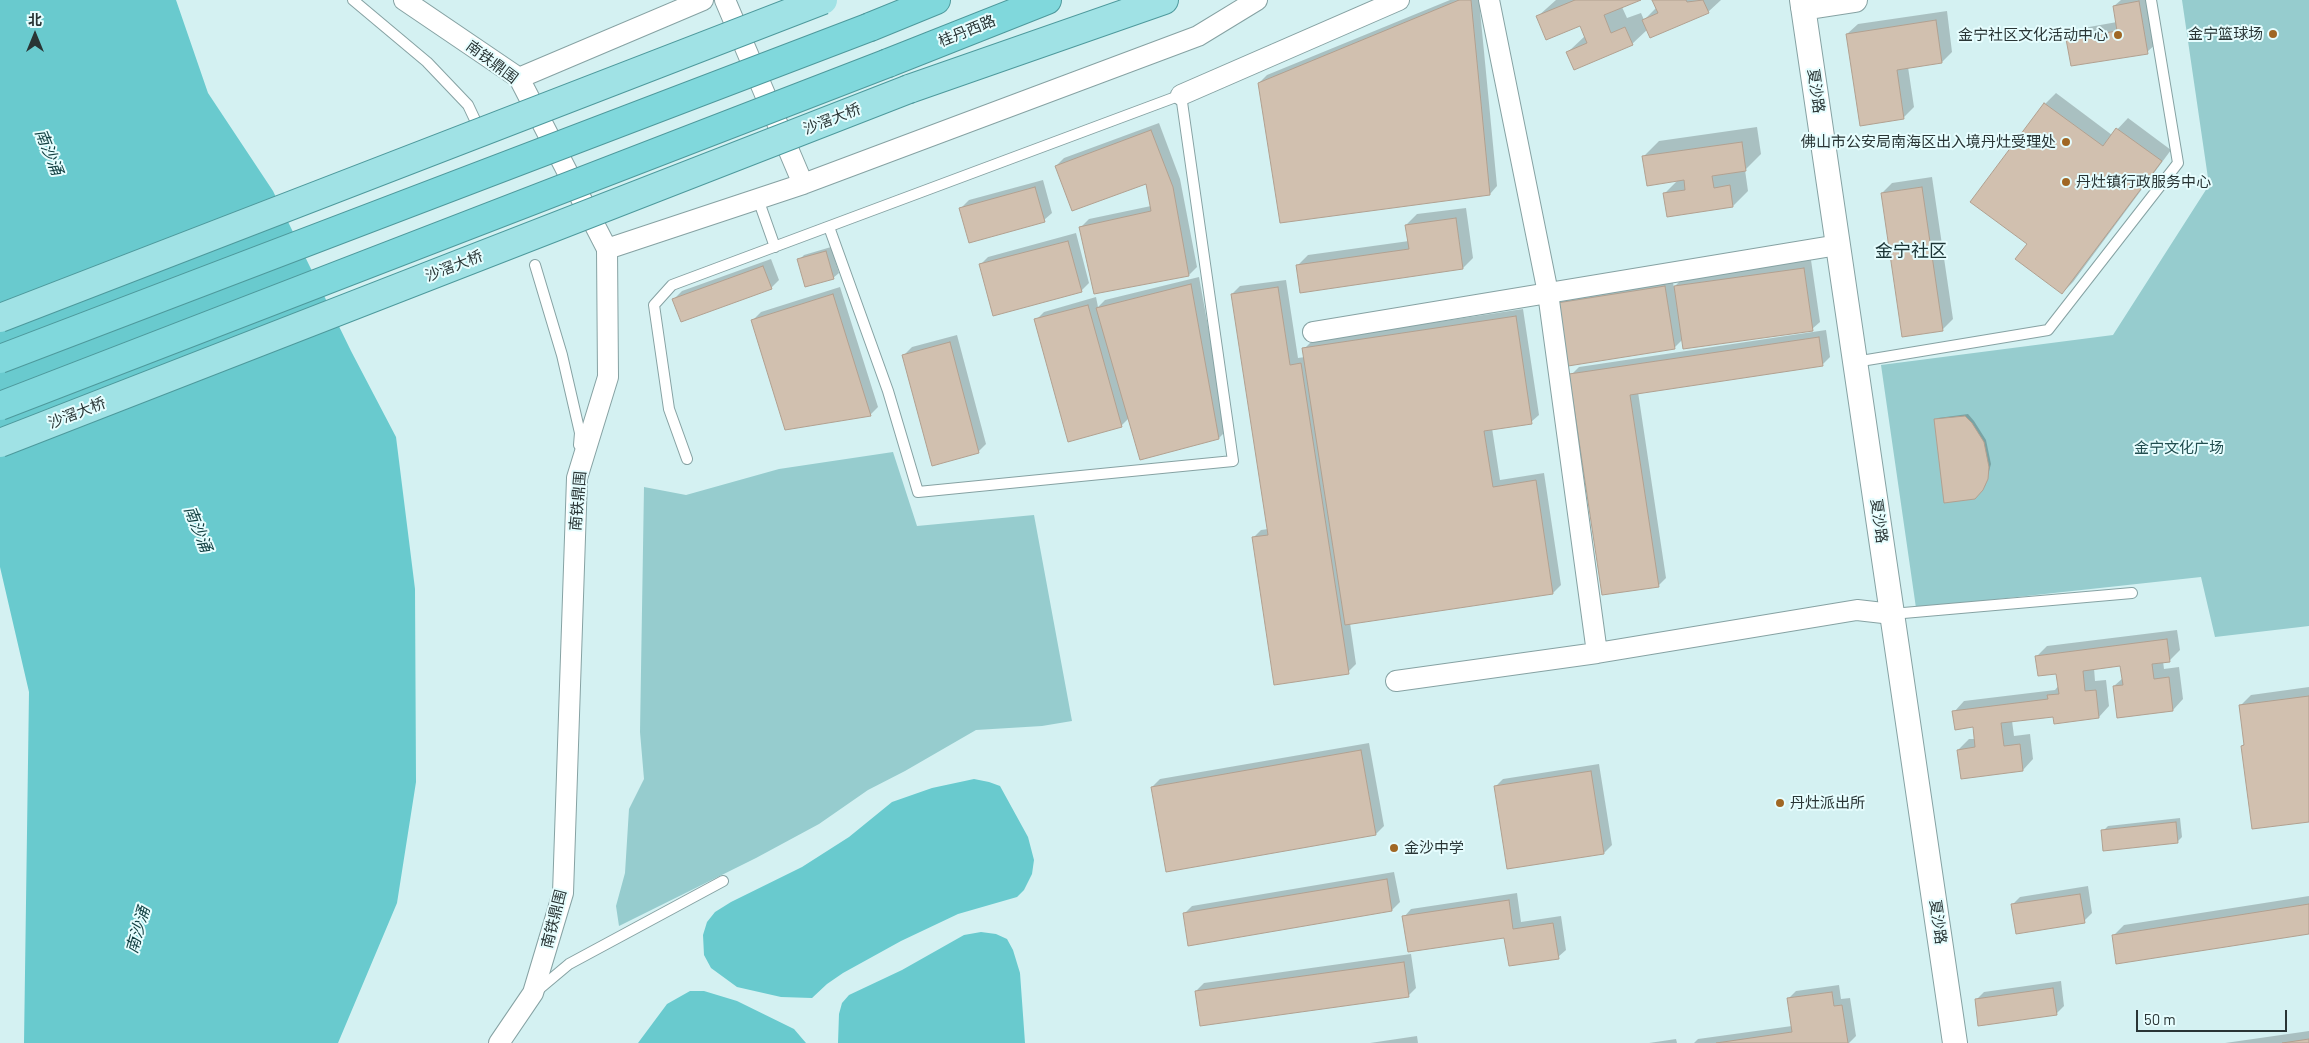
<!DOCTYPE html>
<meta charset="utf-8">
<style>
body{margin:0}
#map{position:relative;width:2309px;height:1043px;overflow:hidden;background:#d4f1f2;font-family:Barlow,"Noto Sans SC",sans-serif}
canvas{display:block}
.north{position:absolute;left:10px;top:10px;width:50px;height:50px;-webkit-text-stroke:4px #e6fdfe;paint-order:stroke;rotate:0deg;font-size:14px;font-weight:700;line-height:20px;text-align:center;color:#293535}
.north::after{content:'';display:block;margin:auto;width:18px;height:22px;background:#293535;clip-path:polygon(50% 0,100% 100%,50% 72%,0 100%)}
.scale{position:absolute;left:2136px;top:1010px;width:151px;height:22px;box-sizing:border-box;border:2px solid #293535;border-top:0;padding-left:6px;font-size:15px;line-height:18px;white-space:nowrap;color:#293535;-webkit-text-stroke:4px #e6fdfe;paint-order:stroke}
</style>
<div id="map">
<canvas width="2309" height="1043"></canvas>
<div class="north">北</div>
<div class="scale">50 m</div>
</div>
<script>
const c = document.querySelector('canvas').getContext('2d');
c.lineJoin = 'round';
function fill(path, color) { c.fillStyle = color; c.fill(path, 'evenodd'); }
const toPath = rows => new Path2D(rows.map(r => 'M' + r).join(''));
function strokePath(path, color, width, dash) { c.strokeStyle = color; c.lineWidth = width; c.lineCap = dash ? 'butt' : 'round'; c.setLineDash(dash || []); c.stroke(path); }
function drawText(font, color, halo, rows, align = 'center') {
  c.font = font + ' Barlow,"Noto Sans SC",sans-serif'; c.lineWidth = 4; c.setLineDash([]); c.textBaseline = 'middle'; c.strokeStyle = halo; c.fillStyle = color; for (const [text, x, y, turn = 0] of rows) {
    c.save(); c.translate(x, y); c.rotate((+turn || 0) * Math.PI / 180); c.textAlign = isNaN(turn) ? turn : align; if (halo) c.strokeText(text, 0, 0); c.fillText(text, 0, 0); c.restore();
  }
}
fill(toPath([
 [2182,0,2309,0,2309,626,2215,637,2201,577,1916,608,1881,365,2113,335,2209,185],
 [893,452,917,526,1034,515,1072,721,1042,726,976,730,905,771,868,790,819,824,756,858,619,926,616,906,625,873,629,809,644,779,640,732,644,487,686,495,779,469]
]), '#96ccce');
fill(toPath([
 [0,0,176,0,208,93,273,191,351,351,396,437,415,589,416,782,397,903,338,1043,24,1043,29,692,0,567],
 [974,779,989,782,1000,786,1028,837,1034,860,1032,874,1024,890,1017,897,958,914,901,941,843,973,827,984,812,998,781,997,737,987,711,968,704,955,703,935,707,922,715,912,731,902,802,867,849,837,892,802,932,788],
 [981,932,996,934,1007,939,1013,950,1020,973,1025,1043,838,1043,839,1014,842,1003,849,995,902,970,964,935],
 [690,991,704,991,737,1001,794,1029,806,1043,638,1043,667,1004]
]), '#69cace');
fill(toPath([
 [1450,0,1479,0,1497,186,1490,194,1259,83,1267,75],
 [1556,0,1638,0,1622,7,1627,18,1641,13,1644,20,1657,7,1654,0,1721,0,1708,12,1648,29,1632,44,1568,52,1585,36,1580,25,1537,17],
 [2121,0,2151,0,2158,42,2147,52,2067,39,2078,29,2117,22,2114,6],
 [1947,11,1952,52,1942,62,1908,67,1914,107,1903,118,1847,34,1858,24],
 [2056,93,2112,135,2128,118,2171,150,2073,282,2062,293,2028,243,1972,202,2045,104],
 [1159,123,1180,179,1197,267,1189,275,1095,293,1081,227,1089,219,1151,206,1146,183,1056,166,1064,158],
 [1757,127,1761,154,1745,170,1748,191,1733,206,1665,193,1678,180,1644,156,1659,141],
 [1932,177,1953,319,1943,329,1903,335,1882,193,1892,183],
 [1043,180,1052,213,1044,220,961,208,969,200],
 [1466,208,1473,258,1463,268,1298,265,1308,255,1409,241,1406,225,1417,214],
 [1076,233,1089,283,1081,291,980,265,988,257],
 [831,247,839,273,833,278,799,260,804,255],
 [771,259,779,280,771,288,674,299,682,291],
 [1811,260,1820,322,1812,329,1683,339,1674,348,1559,304,1567,296,1672,279,1674,287,1683,278],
 [1199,277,1227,430,1219,438,1129,418,1121,426,1036,320,1044,312,1096,297,1098,307,1105,300],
 [1286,280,1298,358,1305,357,1304,349,1312,341,1523,309,1539,415,1531,422,1492,428,1500,480,1544,473,1561,585,1553,593,1350,623,1356,664,1348,672,1253,538,1261,530,1268,529,1232,294,1240,286],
 [840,287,878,407,871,414,786,428,753,320,761,312],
 [1826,330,1830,357,1822,365,1638,392,1666,578,1658,586,1571,375,1579,367],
 [957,335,986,444,978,452,904,355,912,347],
 [1968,414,1974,421,1986,440,1991,464,1985,486,1975,498,1935,420,1938,418],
 [2177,630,2180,650,2169,661,2163,661,2164,669,2179,667,2183,699,2173,710,2114,686,2123,678,2121,664,2094,668,2095,681,2106,680,2109,706,2099,717,2054,715,2012,721,2014,736,2030,734,2033,759,2023,770,1958,750,1969,739,1975,739,1974,726,1954,712,1964,701,2055,690,2059,685,2057,672,2037,656,2047,646],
 [2309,687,2309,821,2242,746,2245,743,2241,705,2251,695],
 [1369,743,1384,826,1376,834,1152,787,1160,779],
 [1599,764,1612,845,1604,853,1495,787,1503,779],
 [2180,818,2182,837,2177,842,2103,831,2108,826],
 [1394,872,1400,902,1392,910,1184,914,1192,906],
 [2088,886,2092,913,2084,921,2012,905,2020,897],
 [1517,893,1521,922,1561,916,1566,950,1558,957,1505,936,1404,917,1411,909],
 [2309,896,2309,932,2113,936,2124,925],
 [1411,954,1416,988,1408,996,1196,991,1204,983],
 [2061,981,2064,1006,2056,1014,1976,1000,1984,992],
 [1839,985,1841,999,1850,998,1856,1036,1849,1043,1694,1043,1698,1039,1792,1026,1788,999,1796,991],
 [2309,1031,2309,1043,2225,1043],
 [1417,1036,1418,1043,1370,1043],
 [1676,1039,1677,1043,1649,1043]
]), '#0003');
const building = toPath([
 [1459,0,1471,0,1490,195,1280,223,1258,83,1459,0],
 [1575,0,1641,0,1604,15,1611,33,1625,27,1633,45,1574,70,1566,52,1587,43,1580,26,1546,40,1536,16,1575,0],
 [1652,0,1686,0,1687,2,1703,0,1709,13,1650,38,1642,20,1658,13,1652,0],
 [2139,1,2148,54,2071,66,2066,39,2117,31,2113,6,2139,1],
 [1936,20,1942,63,1897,70,1904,119,1860,126,1846,34,1936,20],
 [2044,103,2103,146,2116,128,2162,161,2062,294,2015,259,2027,244,1970,202,2044,103],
 [1151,130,1173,187,1189,276,1094,294,1079,227,1151,211,1146,184,1072,211,1055,166,1151,130],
 [1742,142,1746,171,1712,176,1714,188,1730,185,1733,207,1667,217,1663,193,1685,190,1684,180,1647,186,1642,156,1742,142],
 [1035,187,1045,222,969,243,959,208,1035,187],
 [1922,187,1943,331,1902,337,1881,193,1922,187],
 [1456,218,1463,269,1300,293,1296,265,1409,249,1405,225,1456,218],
 [1068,241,1082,292,993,316,979,264,1068,241],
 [826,251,834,279,805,287,797,259,826,251],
 [763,266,772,289,681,322,672,299,763,266],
 [1804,268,1813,331,1683,349,1674,286,1804,268],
 [1191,284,1219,439,1140,460,1096,308,1191,284],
 [1665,286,1675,349,1568,366,1557,303,1665,286],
 [1278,287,1290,365,1301,363,1349,674,1274,685,1252,537,1268,535,1231,294,1278,287],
 [833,294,871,416,785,430,751,320,833,294],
 [1088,305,1122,427,1068,442,1034,319,1088,305],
 [1516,316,1532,424,1484,431,1493,487,1536,480,1553,594,1345,625,1302,348,1516,316],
 [1819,337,1823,366,1630,395,1659,587,1602,595,1569,374,1819,337],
 [950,342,979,453,932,466,902,355,950,342],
 [1965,416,1972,423,1984,442,1989,467,1988,479,1983,490,1975,499,1944,503,1934,419,1965,416],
 [2167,639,2170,662,2152,664,2154,679,2169,677,2173,711,2117,718,2113,686,2123,685,2120,666,2083,671,2085,691,2096,690,2099,718,2054,724,2053,717,2001,723,2004,746,2020,744,2023,771,1961,779,1957,750,1975,747,1973,727,1955,730,1952,711,2048,699,2047,695,2059,694,2056,674,2038,676,2035,656,2167,639],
 [2309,696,2309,822,2252,829,2241,746,2244,745,2239,705,2309,696],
 [1361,750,1376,835,1166,872,1151,787,1361,750],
 [1591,771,1604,854,1507,869,1494,786,1591,771],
 [2176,822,2178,843,2103,851,2101,830,2176,822],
 [1387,879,1392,911,1188,946,1183,913,1387,879],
 [2080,894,2085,923,2016,934,2011,904,2080,894],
 [1509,900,1513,929,1553,923,1559,959,1509,966,1504,938,1408,952,1402,916,1509,900],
 [2309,904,2309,934,2116,964,2112,935,2309,904],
 [1404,962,1409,997,1200,1026,1195,991,1404,962],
 [2053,988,2057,1015,1978,1026,1975,999,2053,988],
 [1832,992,1834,1006,1842,1005,1848,1043,1716,1043,1792,1032,1787,998,1832,992],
 [2309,1039,2309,1043,2282,1043,2309,1039]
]);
fill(building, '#d1c0af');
strokePath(building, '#b1a090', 1);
const service = toPath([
 [353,0,427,62,468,105,476,122],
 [758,199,775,247],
 [535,265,562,355,580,433,579,445],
 [1855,362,2048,330,2178,163,2151,0],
 [687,459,669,409,654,305,672,285,1181,95,1233,461,918,492,888,391,829,227],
 [1892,614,2132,593],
 [538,990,569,964,723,881]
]);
const minor = toPath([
 [404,0,519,78,607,249,608,377,577,478,563,893,533,993,499,1043],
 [725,0,803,184],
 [1489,0,1548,293,1597,653],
 [519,78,703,0],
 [1181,95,1399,0],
 [607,249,803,184,1198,36,1257,0],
 [1313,332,1838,245],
 [1396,681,1597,653,1857,610,1892,614]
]);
const tertiary = toPath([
 [1802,0,1955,1043],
 [1803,8,1855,0]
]);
const primary = toPath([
 [909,89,1164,0]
]);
const trunk = toPath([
 [870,27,936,0],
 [888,63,1047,0]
]);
strokePath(service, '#86a2a3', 12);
strokePath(minor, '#86a2a3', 22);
strokePath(tertiary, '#86a2a3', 26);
strokePath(primary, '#4d999c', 30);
strokePath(trunk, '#4d999c', 30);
strokePath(service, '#fff', 10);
strokePath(minor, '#fff', 20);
strokePath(tertiary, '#fff', 24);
strokePath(primary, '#a0e2e5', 28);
strokePath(trunk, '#80d8dc', 28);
const primaryBridge = toPath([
 [0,318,823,0],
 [0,443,909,89]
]);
const trunkBridge = toPath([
 [0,359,870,27],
 [0,406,888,63]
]);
strokePath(primaryBridge, '#4d999c', 30, []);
strokePath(trunkBridge, '#4d999c', 30, []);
strokePath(primaryBridge, '#a0e2e5', 28);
strokePath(trunkBridge, '#80d8dc', 28);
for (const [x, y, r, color] of [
 [2273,34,5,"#a06724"],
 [2118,35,5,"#a06724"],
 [2066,142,5,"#a06724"],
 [2066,182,5,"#a06724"],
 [1780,803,5,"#a06724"],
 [1394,848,5,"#a06724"]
]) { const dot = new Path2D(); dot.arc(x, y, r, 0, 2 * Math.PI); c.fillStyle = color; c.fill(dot); strokePath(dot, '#e6fdfe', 2); }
drawText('15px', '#293535', '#e6fdfe', [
 ["桂丹西路",967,31,-22],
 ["南铁鼎围",492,62,37],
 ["夏沙路",1816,91,82],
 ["沙滘大桥",832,119,-21],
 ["沙滘大桥",454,266,-21],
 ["沙滘大桥",77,413,-21],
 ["南铁鼎围",578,501,-85],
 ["夏沙路",1879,521,82],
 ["南铁鼎围",554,919,-76],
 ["夏沙路",1938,922,82]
]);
drawText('15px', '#293535', '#e6fdfe', [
 ["金宁篮球场",2263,34],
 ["金宁社区文化活动中心",2108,35],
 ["佛山市公安局南海区出入境丹灶受理处",2056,142],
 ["丹灶镇行政服务中心",2076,182,"left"],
 ["丹灶派出所",1790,803,"left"],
 ["金沙中学",1404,848,"left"]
], 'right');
drawText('15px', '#214d4f', '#e6fdfe', [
 ["金宁文化广场",2179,448]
]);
drawText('italic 16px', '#113f41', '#e6fdfe', [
 ["南沙涌",49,152,68],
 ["南沙涌",198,529,68],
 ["南沙涌",138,930,-74]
]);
drawText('18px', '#1c3435', '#e6fdfe', [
 ["金宁社区",1911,251]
]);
</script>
